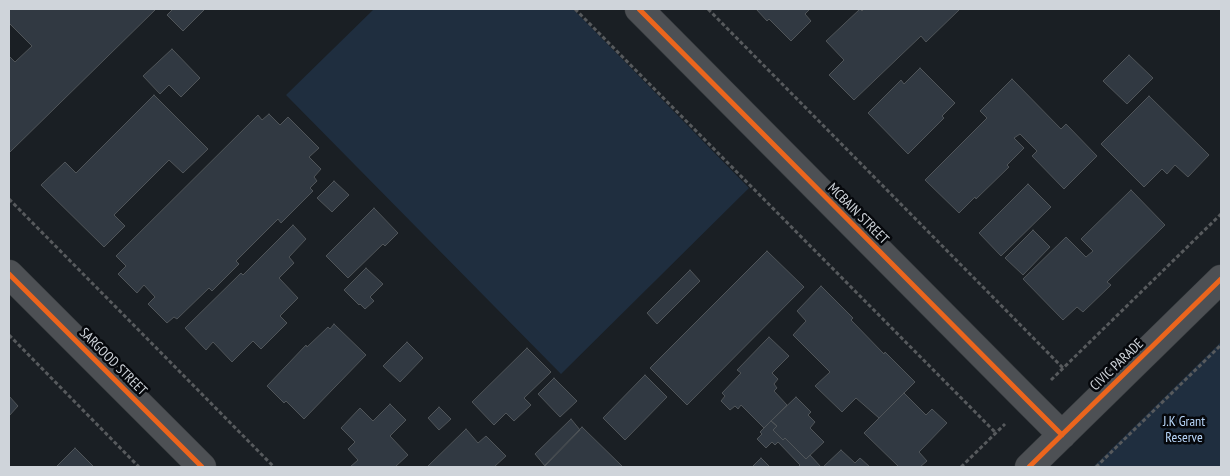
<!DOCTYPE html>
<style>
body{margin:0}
#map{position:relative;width:1230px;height:476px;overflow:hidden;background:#1a1f24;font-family:"PT Sans Narrow",sans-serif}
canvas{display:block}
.frame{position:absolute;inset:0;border:10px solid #cfd4da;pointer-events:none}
</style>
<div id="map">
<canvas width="1230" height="476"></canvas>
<div class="frame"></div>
</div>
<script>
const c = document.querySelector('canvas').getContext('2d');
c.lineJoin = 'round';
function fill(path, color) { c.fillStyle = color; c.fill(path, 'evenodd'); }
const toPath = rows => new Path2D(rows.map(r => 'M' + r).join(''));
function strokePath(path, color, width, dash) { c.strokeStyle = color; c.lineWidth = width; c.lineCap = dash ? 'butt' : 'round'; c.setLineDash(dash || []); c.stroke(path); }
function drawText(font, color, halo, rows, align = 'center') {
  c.font = font + ' "PT Sans Narrow",sans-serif'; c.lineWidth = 5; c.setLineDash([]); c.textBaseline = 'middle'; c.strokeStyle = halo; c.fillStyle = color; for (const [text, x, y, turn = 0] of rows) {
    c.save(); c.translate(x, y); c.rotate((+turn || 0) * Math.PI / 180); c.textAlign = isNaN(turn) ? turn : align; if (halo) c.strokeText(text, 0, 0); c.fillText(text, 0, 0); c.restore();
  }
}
fill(toPath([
 [374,9,573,9,749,188,561,374,286,95],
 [1221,342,1221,467,1093,467]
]), '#1f2e3f');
const building = toPath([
 [9,9,156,9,10,152,9,151,9,56,15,62,32,46,9,23,9,9],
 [173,9,205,9,183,31,167,15,173,9],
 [756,9,810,9,805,14,811,21,791,41,769,19,767,21,756,9],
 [860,9,862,11,864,9,960,9,926,42,921,36,854,100,829,75,844,60,826,41,860,9],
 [172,49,200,78,181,97,169,85,160,94,143,76,172,49],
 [1129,55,1153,78,1127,104,1103,81,1129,55],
 [920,68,955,103,942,116,944,118,908,154,868,113,901,80,904,84,920,68],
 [1012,79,1061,129,1066,124,1097,156,1064,189,1032,156,1037,151,1020,134,1014,138,1024,148,1007,165,1009,167,976,199,975,197,959,213,925,180,987,118,980,111,1012,79],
 [154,95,208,149,183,173,169,160,114,215,125,226,104,247,41,185,65,162,76,173,154,95],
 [1149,96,1209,155,1188,177,1175,165,1167,174,1162,169,1144,187,1101,144,1149,96],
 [269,114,280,125,288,117,319,148,309,157,321,169,314,177,317,181,310,188,313,191,281,223,278,219,236,261,239,264,212,291,209,288,177,319,174,317,167,323,148,304,155,297,144,285,137,293,118,274,126,266,116,256,258,115,262,120,269,114],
 [334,181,349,195,332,212,317,198,334,181],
 [1028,184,1051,207,1001,256,979,233,1028,184],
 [1131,190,1165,225,1107,282,1111,285,1083,312,1077,307,1063,320,1023,279,1066,237,1086,257,1093,251,1081,239,1131,190],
 [374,208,398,233,385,246,383,244,348,278,326,256,374,208],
 [293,225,306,239,289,257,294,263,279,278,298,298,280,316,287,323,261,349,253,341,232,362,213,342,206,350,185,328,241,273,243,275,293,225],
 [1033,230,1050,247,1023,275,1005,258,1033,230],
 [767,251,804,287,687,405,650,368,767,251],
 [366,268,383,284,370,297,374,301,365,309,360,304,359,305,344,290,366,268],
 [690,270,700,281,657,324,647,313,690,270],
 [821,286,853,318,851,320,884,354,885,352,915,382,879,418,856,398,842,412,815,386,830,372,793,335,806,321,797,311,821,286],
 [334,324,366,355,304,419,286,401,284,403,267,386,306,345,307,347,328,327,330,329,334,324],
 [769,337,789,356,772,373,778,379,774,384,777,388,774,391,787,405,764,428,741,405,738,409,735,406,730,410,721,401,725,396,722,393,741,373,737,370,769,337],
 [407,342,423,358,400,382,383,366,407,342],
 [527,348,551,372,524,398,531,405,514,421,506,413,494,425,472,402,527,348],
 [645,375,667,397,625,440,603,418,645,375],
 [554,378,577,401,560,417,538,394,554,378],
 [904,393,926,415,932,409,947,423,919,452,927,461,920,467,899,467,864,433,904,393],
 [9,396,18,406,9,416,9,396],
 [796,397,811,412,808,415,815,422,810,428,824,442,806,459,785,438,783,440,773,430,777,426,771,421,796,397],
 [390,404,406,420,390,436,408,455,395,467,350,467,358,460,348,449,355,442,341,428,360,408,373,421,390,404],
 [439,407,451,419,439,430,428,418,439,407],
 [571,419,580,430,545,466,535,454,571,419],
 [771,421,777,426,773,430,783,440,785,438,806,459,810,455,821,467,798,467,800,465,778,442,775,445,772,442,766,448,757,439,762,434,760,432,771,421],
 [582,427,623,467,543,467,582,427],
 [466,429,478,443,486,436,506,456,494,467,427,467,466,429],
 [75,448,94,467,56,467,75,448],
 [841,450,855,463,860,458,870,467,823,467,841,450],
 [761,458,770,467,752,467,761,458]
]);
fill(building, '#313942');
strokePath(building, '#505559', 1);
const minor = toPath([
 [639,9,1028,401,1062,435],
 [9,274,202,467],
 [1029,467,1221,279]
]);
strokePath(minor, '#363a3d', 29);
strokePath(toPath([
 [575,9,996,433],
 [708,9,1063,368],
 [9,199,274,467],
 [9,335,139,467],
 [1051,380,1221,214],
 [961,467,1005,424],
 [1096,467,1221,345]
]), '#575a5d', 3, [4, 2.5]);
strokePath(minor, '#4d5054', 28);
strokePath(toPath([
 [639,9,1028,401,1062,435],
 [9,274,202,467],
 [1029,467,1221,279]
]), '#eb651d', 5);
drawText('14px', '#cfd4da', '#06080c', [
 ["MCBAIN STREET",858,214,45],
 ["SARGOOD STREET",113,362,45],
 ["CIVIC PARADE",1117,365,-44]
]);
drawText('14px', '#b8d6f9', '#06080c', [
 ["J.K Grant",1184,422],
 ["Reserve",1184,438]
]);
</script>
